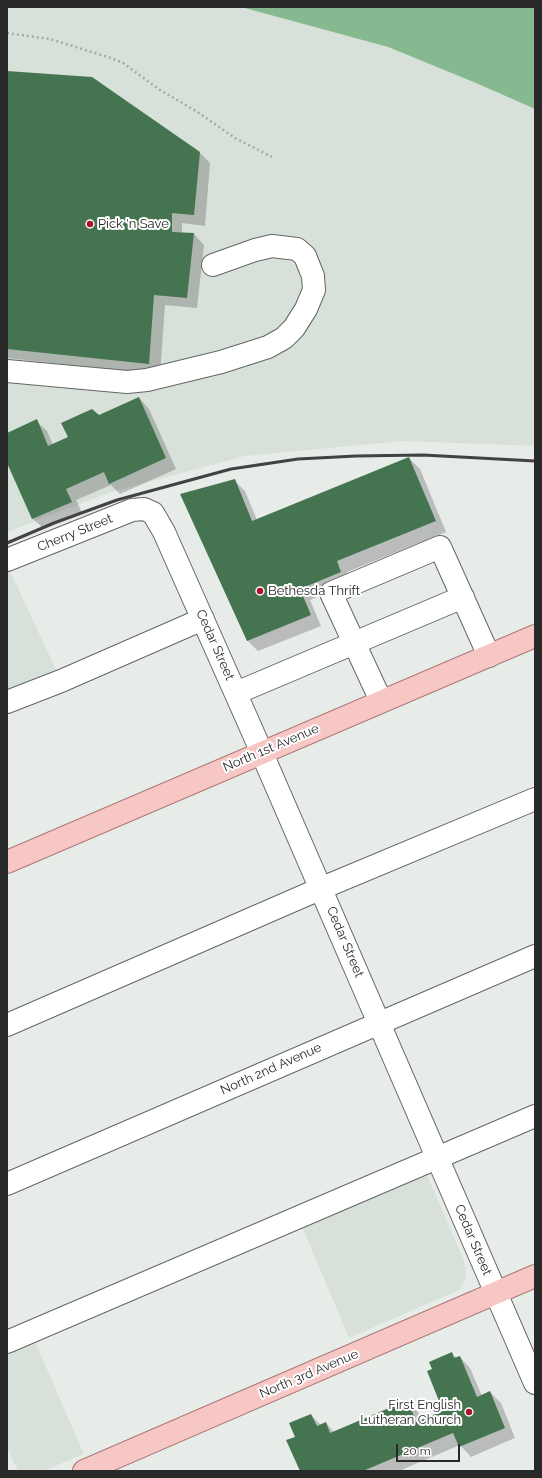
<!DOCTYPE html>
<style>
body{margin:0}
#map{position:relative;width:542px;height:1478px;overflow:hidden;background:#e8ece9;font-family:Raleway,sans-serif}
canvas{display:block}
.frame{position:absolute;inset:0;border:8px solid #282928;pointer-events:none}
.scale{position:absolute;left:396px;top:1444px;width:64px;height:18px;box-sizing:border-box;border:2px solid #282928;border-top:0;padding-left:5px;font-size:12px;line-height:14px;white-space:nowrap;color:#282928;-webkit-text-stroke:3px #fff;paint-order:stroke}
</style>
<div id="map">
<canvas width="542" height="1478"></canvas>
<div class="frame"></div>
<div class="scale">20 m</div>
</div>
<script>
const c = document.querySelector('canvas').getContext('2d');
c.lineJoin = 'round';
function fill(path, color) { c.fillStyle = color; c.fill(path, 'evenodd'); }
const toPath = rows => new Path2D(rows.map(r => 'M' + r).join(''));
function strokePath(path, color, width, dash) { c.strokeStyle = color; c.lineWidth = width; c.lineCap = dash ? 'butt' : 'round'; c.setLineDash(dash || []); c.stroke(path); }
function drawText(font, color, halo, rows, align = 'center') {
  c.font = font + ' Raleway,sans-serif'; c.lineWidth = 4; c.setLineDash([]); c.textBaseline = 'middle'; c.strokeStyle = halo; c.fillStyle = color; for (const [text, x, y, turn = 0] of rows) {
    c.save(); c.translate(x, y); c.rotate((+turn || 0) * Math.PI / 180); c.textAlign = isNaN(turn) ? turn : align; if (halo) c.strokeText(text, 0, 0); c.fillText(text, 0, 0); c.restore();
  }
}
fill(toPath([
 [7,7,241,7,388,47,476,83,535,109,535,446,403,441,245,456,111,492,7,532],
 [10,571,59,676,7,697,7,573],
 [424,1168,464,1261,466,1274,465,1281,459,1290,349,1338,300,1222],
 [32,1335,84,1454,43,1471,18,1471,7,1448,7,1345]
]), '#d7e1d9');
fill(toPath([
 [241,7,535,7,535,109,476,83,388,47]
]), '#87b991');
fill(toPath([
 [7,72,199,152,210,163,205,226,182,223,182,234,194,234,204,245,197,308,165,305,160,375,7,358],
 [139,398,149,409,176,469,120,494,111,485,76,500,82,512,44,529,33,519,7,461,7,434,36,421,47,431,53,445,69,438,99,416],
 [409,458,420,469,446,532,347,572,351,583,310,600,321,626,258,651,248,641,234,480,245,491,257,520],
 [451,1353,457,1358,460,1357,470,1368,482,1396,490,1392,501,1403,515,1438,471,1457,460,1445,399,1471,301,1471,296,1437,311,1415,321,1425,326,1423,334,1432,407,1401,418,1412,422,1421,445,1411,433,1369]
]), '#0003');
fill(toPath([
 [7,71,92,77,200,152,194,215,172,213,172,232,194,233,187,298,154,295,149,364,7,349],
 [139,397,166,458,109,484,104,472,66,489,72,502,32,519,7,463,7,433,37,419,48,446,68,437,61,423,92,409,99,415],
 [409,457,436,521,337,561,341,572,300,589,311,615,247,641,180,494,235,479,252,521],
 [452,1352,454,1358,460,1356,477,1397,490,1391,505,1428,459,1447,453,1433,363,1471,300,1471,286,1440,295,1437,289,1423,311,1414,317,1426,326,1422,330,1433,408,1400,416,1422,443,1411,427,1371,432,1369,429,1362]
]), '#457550');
const minor = toPath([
 [7,371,127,382,147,380,221,362,268,347,284,338,294,328,306,309,314,290,313,276,305,256,297,249,272,246,255,250,213,265],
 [7,560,132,510,144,509,153,513,164,532,251,728,535,1383],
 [236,693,463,597],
 [381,701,331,593,440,547,489,656],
 [7,702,61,681,203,619],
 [7,1025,322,888,535,799],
 [7,1184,535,956],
 [7,1342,535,1116]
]);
const major = toPath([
 [7,862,535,636],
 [84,1471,535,1276]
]);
strokePath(minor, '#636664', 24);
strokePath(major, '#ab7875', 24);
strokePath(toPath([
 [7,33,50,39,111,58,123,63,160,90,196,111,235,138,272,157]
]), '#a6a9a7', 2.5, [2, 3]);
strokePath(minor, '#fff', 22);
strokePath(major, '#f7c7c5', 22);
strokePath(toPath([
 [7,543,54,523,117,500,231,469,298,459,356,456,423,455,535,461]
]), '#414241', 3);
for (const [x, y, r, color] of [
 [90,224,4,"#ab152b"],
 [260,591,4,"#ab152b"],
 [469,1412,4,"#ab152b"]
]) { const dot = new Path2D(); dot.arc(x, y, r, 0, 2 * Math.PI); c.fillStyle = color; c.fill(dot); strokePath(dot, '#fff', 1.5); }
drawText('13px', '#282928', '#fff', [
 ["Pick 'n Save",98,224],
 ["Bethesda Thrift",268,591],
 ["First English",461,1405,"right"],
 ["Lutheran Church",461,1420,"right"]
], 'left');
drawText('13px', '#282928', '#fff', [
 ["Cherry Street",75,533,-22],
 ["Cedar Street",215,645,66],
 ["North 1st Avenue",271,748,-23],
 ["Cedar Street",345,942,67],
 ["North 2nd Avenue",271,1069,-24],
 ["Cedar Street",473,1240,67],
 ["North 3rd Avenue",309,1374,-23]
]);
</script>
